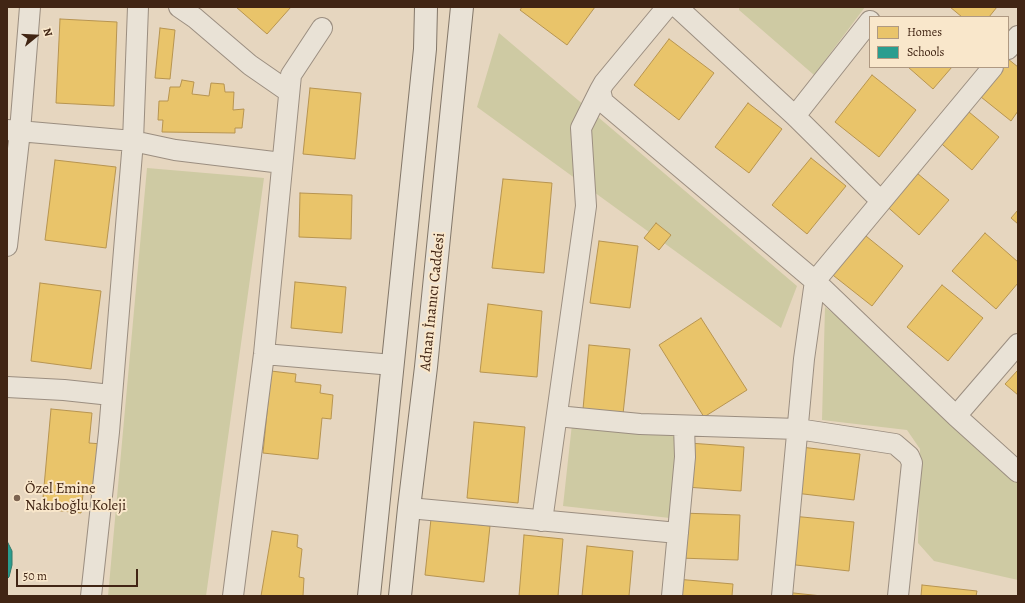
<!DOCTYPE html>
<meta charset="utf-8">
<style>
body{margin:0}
#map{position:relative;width:1025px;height:603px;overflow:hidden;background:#e6d6bf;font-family:Alegreya,serif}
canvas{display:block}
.frame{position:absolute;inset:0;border:8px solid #412514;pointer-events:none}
.legend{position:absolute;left:869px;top:16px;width:140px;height:52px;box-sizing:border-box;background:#f9e7cb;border:1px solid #af9982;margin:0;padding:5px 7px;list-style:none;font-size:12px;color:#412514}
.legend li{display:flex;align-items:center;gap:8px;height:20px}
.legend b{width:20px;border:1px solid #af9982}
.north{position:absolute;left:16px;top:16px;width:40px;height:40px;-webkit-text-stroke:3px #f9e7cb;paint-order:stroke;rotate:72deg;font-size:11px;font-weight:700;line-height:16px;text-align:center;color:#412514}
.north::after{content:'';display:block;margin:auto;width:14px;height:18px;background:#412514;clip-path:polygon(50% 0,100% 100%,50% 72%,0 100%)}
.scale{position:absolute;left:16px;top:569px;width:122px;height:18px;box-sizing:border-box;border:2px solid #412514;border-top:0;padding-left:5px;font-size:12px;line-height:14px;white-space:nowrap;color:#412514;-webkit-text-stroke:3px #f9e7cb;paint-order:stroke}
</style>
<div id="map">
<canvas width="1025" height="603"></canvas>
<div class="frame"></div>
<ul class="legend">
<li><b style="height:11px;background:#e9c46a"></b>Homes</li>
<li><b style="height:11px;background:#2a9d8f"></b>Schools</li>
</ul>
<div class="north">N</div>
<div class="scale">50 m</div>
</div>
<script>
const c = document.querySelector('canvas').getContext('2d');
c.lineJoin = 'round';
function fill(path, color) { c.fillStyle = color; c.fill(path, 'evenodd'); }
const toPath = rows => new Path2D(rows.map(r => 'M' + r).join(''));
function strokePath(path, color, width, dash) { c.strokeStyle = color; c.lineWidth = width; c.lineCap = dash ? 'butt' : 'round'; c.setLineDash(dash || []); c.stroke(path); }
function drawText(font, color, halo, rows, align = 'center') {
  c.font = font + ' Alegreya,serif'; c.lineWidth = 4; c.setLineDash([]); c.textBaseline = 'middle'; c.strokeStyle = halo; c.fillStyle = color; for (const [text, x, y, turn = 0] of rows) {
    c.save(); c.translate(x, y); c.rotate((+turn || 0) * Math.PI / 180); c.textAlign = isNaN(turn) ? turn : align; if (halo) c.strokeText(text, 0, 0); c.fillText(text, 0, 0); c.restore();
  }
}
fill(toPath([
 [739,7,865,7,814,75,739,10],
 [499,33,797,286,781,328,477,107],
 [147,168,264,178,206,596,108,596],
 [825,307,1018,460,1018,580,934,561,918,543,920,449,907,430,822,420],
 [572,424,679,436,670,518,563,506]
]), '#cecaa3');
const homes = toPath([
 [236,7,291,7,267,34,236,7],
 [522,7,595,7,567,45,520,10,522,7],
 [950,7,997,7,989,17,962,17,950,7],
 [60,19,117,22,114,106,56,103,60,19],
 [160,28,175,30,170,79,155,78,160,28],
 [669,39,714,73,679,120,634,85,669,39],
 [1008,59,1018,67,1018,111,1011,121,976,93,996,67,1008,67,1008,59],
 [908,67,952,67,933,89,908,67],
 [872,75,916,110,879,157,835,122,872,75],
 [182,80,194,82,192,94,209,96,211,83,224,84,225,92,234,92,233,110,244,109,242,128,235,128,235,133,162,132,163,120,158,120,159,101,168,101,170,87,180,87,182,80],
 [310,88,361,93,355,159,303,154,310,88],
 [748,103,782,129,749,173,715,147,748,103],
 [963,107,999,137,972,170,936,139,963,107],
 [811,158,846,186,807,234,772,205,811,158],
 [55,160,116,167,106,248,45,240,55,160],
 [911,168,949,200,919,235,882,202,911,168],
 [503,179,552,183,544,273,492,268,503,179],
 [300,193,352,195,351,239,299,237,300,193],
 [1018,210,1018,224,1011,218,1018,210],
 [656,223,671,235,659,250,644,238,656,223],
 [861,232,903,266,872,306,829,272,861,232],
 [985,233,1018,262,1018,283,996,309,952,271,985,233],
 [599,241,638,246,630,308,590,303,599,241],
 [295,282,346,287,342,333,291,328,295,282],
 [40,283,101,291,91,369,31,361,40,283],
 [942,285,983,318,948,361,907,327,942,285],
 [488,304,542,311,537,377,480,372,488,304],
 [701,318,747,390,704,417,659,345,701,318],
 [589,345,630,349,623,414,583,409,589,345],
 [1018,370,1018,395,1005,384,1018,370],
 [271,371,296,374,295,382,321,385,320,393,333,395,331,419,322,418,318,459,263,453,271,371],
 [51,409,92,413,89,443,102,444,97,495,83,494,81,513,42,509,51,409],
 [474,422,525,427,518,503,467,498,474,422],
 [689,443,744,447,741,491,686,487,689,443],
 [801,447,860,454,854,500,795,493,801,447],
 [681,513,740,515,738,560,679,558,681,513],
 [792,516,854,522,849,571,787,564,792,516],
 [431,519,490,526,484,582,425,575,431,519],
 [272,531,298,535,297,547,302,549,299,577,304,578,303,596,261,596,272,531],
 [524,535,563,539,558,596,519,596,524,535],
 [587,546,633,551,629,596,582,596,587,546],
 [676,579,733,584,732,596,674,596,676,579],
 [922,585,977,591,976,596,921,596,922,585],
 [784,592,822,596,783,596,784,592]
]);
fill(homes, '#e9c46a');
strokePath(homes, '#b79450', 1);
const schools = toPath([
 [7,541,12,551,12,565,9,577,7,579,7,541]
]);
fill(schools, '#2a9d8f');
strokePath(schools, '#31796a', 1);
const minor = toPath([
 [179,7,195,18,250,65,289,92],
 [667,7,604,83,600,90,603,102,815,281,956,416,1018,472],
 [677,7,795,116,881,201],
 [1008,49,1018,36],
 [795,116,870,21],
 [7,130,133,141,175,150,282,163],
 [7,246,20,131,30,7],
 [264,354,393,365],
 [7,387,64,390,111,395],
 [557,416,640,424,798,429,895,444,909,456,912,463,898,596],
 [956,416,1018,344],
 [409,508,678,533],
 [542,521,586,206,581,128,600,90],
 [91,596,109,432,133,141,138,7],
 [233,596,264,354,291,75,322,28],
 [672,596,685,457,684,426],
 [782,596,804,359,815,281,993,67]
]);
const secondary = toPath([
 [369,596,425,49,426,7],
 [400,596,409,508,426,367,462,7]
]);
strokePath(minor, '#9b8e80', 22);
strokePath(secondary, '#837769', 24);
strokePath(minor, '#e9e2d6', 20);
strokePath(secondary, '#e9e2d6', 22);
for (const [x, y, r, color] of [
 [17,498,4,"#7b6350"]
]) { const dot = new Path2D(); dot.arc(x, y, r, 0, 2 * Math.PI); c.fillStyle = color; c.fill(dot); strokePath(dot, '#f9e7cb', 1.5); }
drawText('15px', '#412514', '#f9e7cb', [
 ["Adnan İnanıcı Caddesi",433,302,-84]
]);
drawText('15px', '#412514', '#f9e7cb', [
 ["Özel Emine",25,489],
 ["Nakıboğlu Koleji",25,506]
], 'left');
</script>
